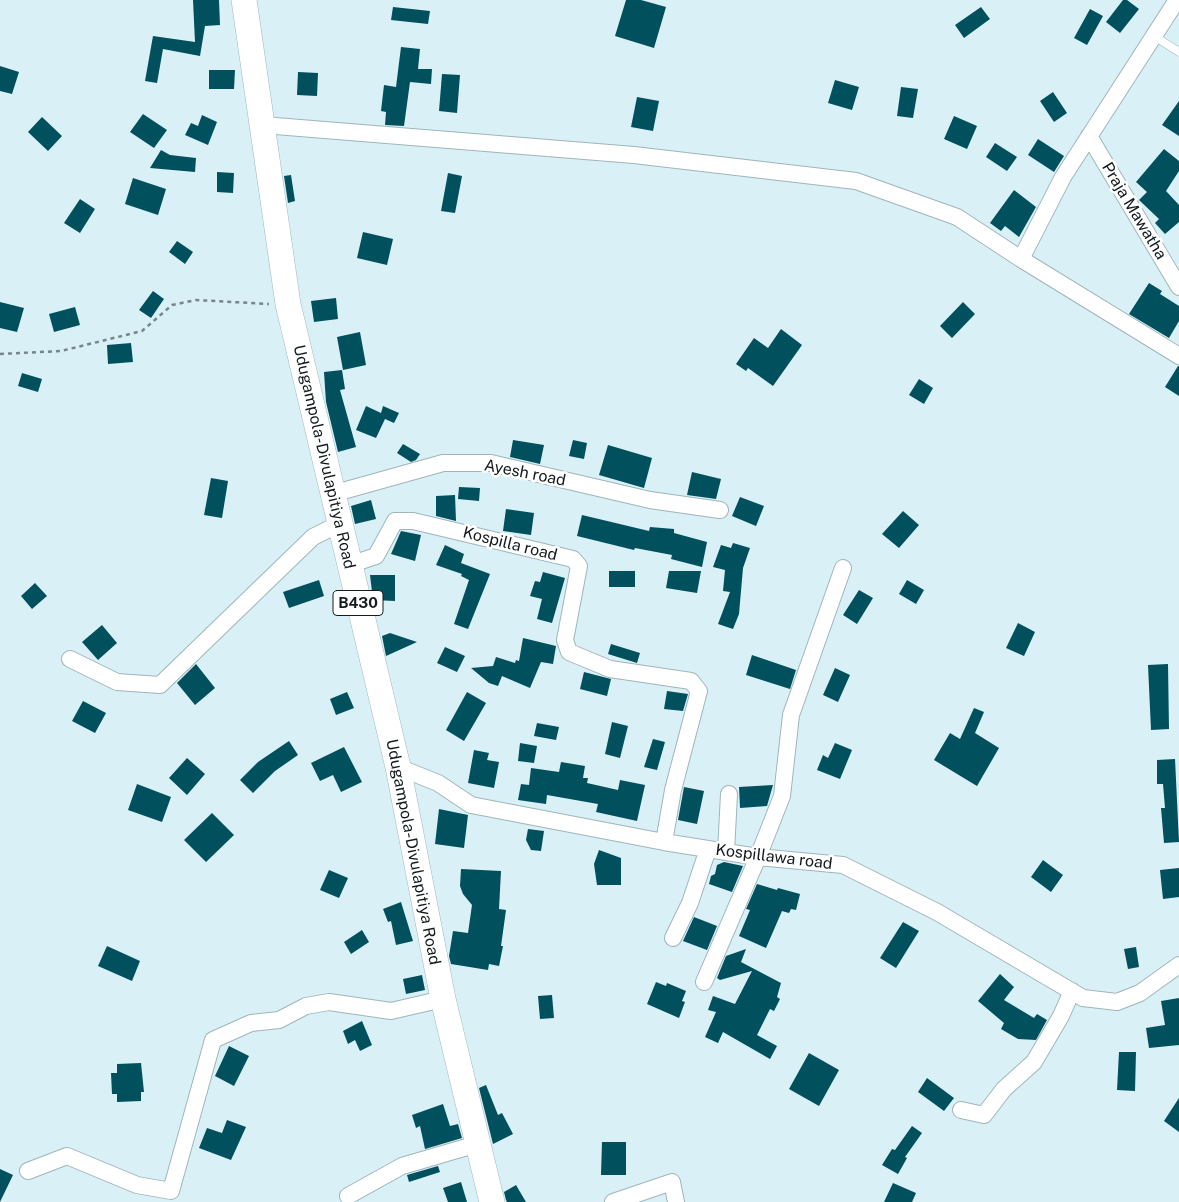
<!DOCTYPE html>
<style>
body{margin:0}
canvas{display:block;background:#d9f0f6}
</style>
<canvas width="1179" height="1202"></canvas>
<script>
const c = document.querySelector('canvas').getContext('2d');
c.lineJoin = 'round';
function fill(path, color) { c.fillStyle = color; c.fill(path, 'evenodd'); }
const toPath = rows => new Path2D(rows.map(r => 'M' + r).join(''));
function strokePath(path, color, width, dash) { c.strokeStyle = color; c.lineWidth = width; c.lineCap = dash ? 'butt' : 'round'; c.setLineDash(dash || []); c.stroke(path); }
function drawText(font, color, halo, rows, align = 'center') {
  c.font = font + ' "Public Sans",sans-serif'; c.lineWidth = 5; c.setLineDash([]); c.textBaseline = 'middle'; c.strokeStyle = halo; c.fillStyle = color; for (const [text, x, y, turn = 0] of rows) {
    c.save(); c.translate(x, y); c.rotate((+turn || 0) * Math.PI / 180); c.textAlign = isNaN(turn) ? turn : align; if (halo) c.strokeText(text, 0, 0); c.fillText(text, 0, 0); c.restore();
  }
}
fill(toPath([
 [193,0,219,0,220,25,205,26,200,56,163,49,157,83,145,81,153,36,195,42],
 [626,0,641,0,666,7,654,48,615,36],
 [1123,0,1127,0,1139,9,1120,33,1106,22],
 [393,7,430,11,428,24,391,20],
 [981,7,990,19,964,38,955,25],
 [1090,9,1103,16,1087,45,1074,38],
 [401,47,420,49,418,69,432,69,431,84,410,82,404,126,385,125,386,112,381,111,384,85,396,87],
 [0,66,19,72,12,94,0,91],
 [209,70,235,70,234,89,209,89],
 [298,72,318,73,317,96,297,95],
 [442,74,460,75,457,113,439,111],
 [835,80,859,87,852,110,828,103],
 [901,87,918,89,913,118,897,116],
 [1053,92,1067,113,1054,122,1040,101],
 [637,97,659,101,653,131,631,127],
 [1179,101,1179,136,1162,125],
 [143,114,167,130,154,148,130,132],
 [202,115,217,122,208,145,185,135,191,123,198,126],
 [954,116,977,126,967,149,944,139],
 [42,117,62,136,48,151,28,132],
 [1038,139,1064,156,1054,172,1028,155],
 [995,143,1017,157,1007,171,986,157],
 [1164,149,1179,161,1179,171,1166,191,1179,205,1179,222,1165,234,1155,223,1159,219,1139,200,1147,192,1136,182],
 [161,150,170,155,196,158,195,172,150,168],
 [217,172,234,173,233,193,217,192],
 [448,173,462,176,455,213,441,211],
 [291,175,295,201,288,203,284,176],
 [133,178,166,189,158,215,125,204],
 [1014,190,1036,207,1019,237,1005,226,1001,231,990,223],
 [80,199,95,209,80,233,64,223],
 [363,232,393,239,387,265,357,258],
 [177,241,193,252,185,264,169,252],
 [1149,283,1162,291,1160,294,1179,306,1179,321,1169,338,1129,314],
 [153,291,164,299,151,318,139,310],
 [336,298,338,319,314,322,311,301],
 [0,302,24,308,17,332,0,328],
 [963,302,975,314,952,338,940,326],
 [75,307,80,325,54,332,49,314],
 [781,329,802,345,773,386,748,368,746,371,736,364,754,338,768,348],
 [360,332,366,365,343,370,337,337],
 [131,343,133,362,108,364,107,345],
 [1178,366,1179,366,1179,396,1165,387],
 [342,370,345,389,340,390,356,447,338,452,326,402,324,372],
 [22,373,42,379,38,392,18,386],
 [919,379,933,388,924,404,909,395],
 [366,406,381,413,383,406,399,413,394,423,385,419,376,438,356,430],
 [513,440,544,445,540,464,510,457],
 [573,440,587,443,584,459,569,456],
 [403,444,420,454,416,460,411,462,397,453],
 [608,445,652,458,644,488,599,475],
 [692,472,721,479,716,499,687,495],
 [211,478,228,481,222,518,204,515],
 [459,487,480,488,479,501,458,499],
 [455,495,456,521,436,516,436,496],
 [740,497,764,506,756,526,732,516],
 [371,500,376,519,355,524,351,506],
 [506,509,534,513,531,535,503,531],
 [903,511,919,525,899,548,882,534],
 [582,515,649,531,650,527,674,529,674,533,707,542,702,567,671,559,672,555,635,548,634,550,577,536],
 [401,531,421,535,415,561,391,554],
 [733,543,750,548,743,568,739,614,733,629,718,624,730,592,723,591,725,570,713,567,721,545,731,548],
 [445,545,464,554,461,563,490,574,468,629,454,624,469,580,461,576,462,574,436,565],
 [609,571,635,571,635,587,609,587],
 [669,571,701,571,697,593,666,588],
 [543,572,565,578,552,623,537,619,542,599,530,596,535,581,540,582],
 [370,575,395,575,395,601,373,600],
 [319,580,324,596,289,608,283,592],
 [907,580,924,590,916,604,899,594],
 [35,583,47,596,32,609,21,596],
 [859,590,873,598,857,624,843,615],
 [1018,623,1035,632,1024,656,1006,648],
 [102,625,117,643,98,660,82,642],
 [390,633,417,642,386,656,382,636],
 [523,638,556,646,553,664,541,662,530,688,502,676,498,686,489,683,471,668,493,666,496,657,515,663,516,660,519,661],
 [611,644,640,653,637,663,608,654],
 [445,647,465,656,457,672,437,663],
 [752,655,796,670,790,689,746,675],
 [196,664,215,688,195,705,177,683],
 [1168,664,1169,729,1151,730,1148,665],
 [835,668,850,675,838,702,823,695],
 [584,672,611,679,607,696,580,689],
 [667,691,688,694,683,711,664,709],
 [347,692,354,708,336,715,330,699],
 [467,692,486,703,464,741,446,730],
 [83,701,106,713,95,733,72,721],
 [974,708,984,712,975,733,999,748,977,786,934,760,950,733,960,739],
 [612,722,628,726,620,758,605,754],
 [537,723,559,727,556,740,534,736],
 [653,739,665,742,657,770,644,767],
 [289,741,298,755,275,771,253,793,240,780,258,762],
 [520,743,537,746,534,763,518,761],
 [835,743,852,750,840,779,817,770,823,755,828,758],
 [344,747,362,782,341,792,333,775,320,781,311,763],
 [474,750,489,753,487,760,499,762,494,788,468,783],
 [187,758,205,774,187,795,169,778],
 [1175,759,1179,842,1164,843,1161,808,1165,808,1163,784,1157,784,1157,760],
 [561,762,585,766,583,778,588,778,587,783,618,790,620,780,645,785,637,821,596,812,598,804,547,795,546,804,518,800,521,784,529,785,531,768,559,772],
 [137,784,171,797,162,822,128,810],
 [773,785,767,806,740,808,739,787],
 [684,787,704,791,697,824,678,820],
 [439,809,468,815,464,848,435,844],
 [212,813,234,835,206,862,184,840],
 [528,829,544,831,541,851,531,850,526,840],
 [599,850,621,858,621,885,597,885,594,864],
 [1043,860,1063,875,1051,892,1031,877],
 [724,862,743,866,732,892,709,884,711,876,715,874,717,865],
 [1179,868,1179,897,1163,899,1160,870],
 [461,869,501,871,499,909,506,910,501,946,503,946,499,966,489,964,488,970,451,964,449,956,453,931,468,933,472,905,463,894,460,886],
 [329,870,348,878,339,898,320,890],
 [757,884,777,890,778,888,800,894,796,910,791,909,789,913,782,911,766,948,739,936,750,910,746,909],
 [401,902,413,941,396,945,391,921,388,922,383,909],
 [694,917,717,926,707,950,683,941],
 [903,922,919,931,896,968,880,958],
 [362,930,369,942,351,954,344,942],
 [107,946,140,961,132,981,98,966],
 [1136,947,1139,967,1128,969,1124,949],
 [746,949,741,962,781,983,777,997,780,999,774,1011,770,1009,757,1035,777,1046,770,1059,723,1032,718,1043,705,1037,716,1012,708,1010,713,996,735,1004,752,971,720,980,717,978,726,956],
 [1000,974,1014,987,1004,1000,1034,1018,1037,1014,1047,1020,1036,1040,1018,1039,1001,1029,1004,1023,978,1001],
 [422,975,425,990,406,994,403,979],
 [656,982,666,986,667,983,686,991,682,1001,685,1002,679,1018,647,1004],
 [552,995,554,1018,540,1019,538,996],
 [1179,998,1179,1045,1149,1048,1146,1028,1165,1025,1161,1001],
 [362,1021,372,1045,360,1051,355,1040,348,1044,343,1031],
 [229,1046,249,1056,234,1086,215,1076],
 [1119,1052,1136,1052,1135,1091,1117,1090],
 [809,1053,839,1070,819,1106,789,1089],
 [141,1063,144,1092,141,1092,141,1101,117,1102,117,1094,112,1094,111,1073,117,1073,117,1064],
 [927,1078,954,1098,944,1111,918,1092],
 [486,1085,498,1115,502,1113,513,1134,493,1144,479,1088],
 [1179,1098,1179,1132,1164,1121],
 [443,1104,450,1126,458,1124,462,1138,425,1149,420,1126,416,1128,412,1115],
 [227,1120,246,1127,231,1160,199,1148,207,1128,222,1133],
 [912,1126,922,1133,905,1157,907,1158,898,1174,882,1165,892,1149,895,1150],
 [602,1142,626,1142,626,1175,601,1175],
 [438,1166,440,1172,409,1182,407,1175],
 [0,1169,13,1175,0,1202],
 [461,1182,467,1202,448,1202,443,1188],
 [893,1183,916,1193,912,1202,884,1202],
 [516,1185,526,1202,507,1202,506,1200,504,1192]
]), '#00505e');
const lane = toPath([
 [1154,36,1179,52]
]);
const street = toPath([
 [263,125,634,155,856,181,957,217,1021,259,1179,356],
 [1089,136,1179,287],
 [1021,259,1063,177,1177,0],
 [332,494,443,463,491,463,650,500,720,510],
 [349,565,376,556,395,521,413,521,573,559,579,566,565,640,569,652,610,669,691,681,699,691,673,790,664,842],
 [70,659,117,682,160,685,313,537,339,524],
 [398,767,438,783,471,805,664,842,758,857,843,865,937,912,1083,998,1117,1002,1140,993,1179,965],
 [726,852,729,794],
 [673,938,690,903,708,849],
 [704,982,758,857,782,796,791,715,843,568],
 [961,1110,984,1115,1004,1089,1034,1062,1061,1016,1072,991],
 [28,1171,67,1156,137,1185,171,1191,213,1040,251,1023,279,1020,306,1006,329,1002,391,1011,443,999],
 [348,1196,402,1166,467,1147,478,1149],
 [613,1202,672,1182,676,1202]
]);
const primary = toPath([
 [244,0,288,304,398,767,443,999,492,1202]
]);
strokePath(lane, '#9fb5bb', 9);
strokePath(street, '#9fb5bb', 18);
strokePath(primary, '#9fb5bb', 26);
strokePath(toPath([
 [0,354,61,351,142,331,172,305,196,300,269,304]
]), '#76868a', 2.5, [4, 4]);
strokePath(lane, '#fff', 8);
strokePath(street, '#fff', 16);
strokePath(primary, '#fff', 25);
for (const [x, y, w] of [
 [358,603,50]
]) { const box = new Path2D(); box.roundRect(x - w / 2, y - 12.5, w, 25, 4); c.fillStyle = '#fff'; c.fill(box); strokePath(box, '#131b1d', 1); }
drawText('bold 15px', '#131b1d', null, [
 ["B430",358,603]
]);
drawText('16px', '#131b1d', '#fff', [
 ["Praja Mawatha",1134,211,59],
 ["Udugampola-Divulapitiya Road",324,457,77],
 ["Ayesh road",525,473,11],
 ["Kospilla road",510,544,14],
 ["Udugampola-Divulapitiya Road",413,852,79],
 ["Kospillawa road",774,857,7]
]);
</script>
